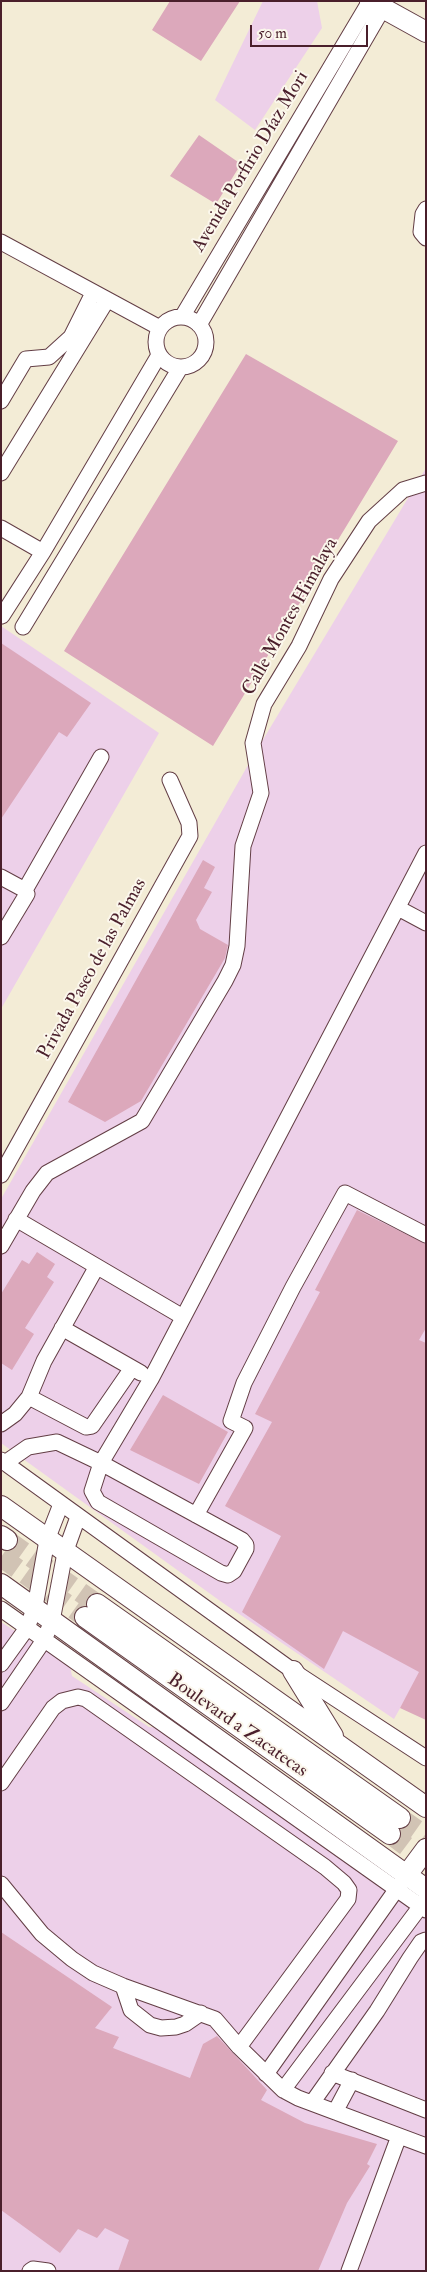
<!DOCTYPE html>
<meta charset="utf-8">
<style>
body{margin:0}
#map{position:relative;width:427px;height:2272px;overflow:hidden;background:#f3ecd6;font-family:"IM FELL Double Pica",serif}
canvas{display:block}
.frame{position:absolute;inset:0;border:2px solid #4a1f2b;pointer-events:none}
.scale{position:absolute;left:250px;top:25px;width:118px;height:22px;box-sizing:border-box;border:2px solid #4a1f2b;border-top:0;padding-left:6px;font-size:15px;line-height:18px;white-space:nowrap;color:#4a1f2b;-webkit-text-stroke:4px #fbf7ec;paint-order:stroke}
</style>
<div id="map">
<canvas width="427" height="2272"></canvas>
<div class="frame"></div>
<div class="scale">50 m</div>
</div>
<script>
const c = document.querySelector('canvas').getContext('2d');
c.lineJoin = 'round';
function fill(path, color) { c.fillStyle = color; c.fill(path, 'evenodd'); }
const toPath = rows => new Path2D(rows.map(r => 'M' + r).join(''));
function strokePath(path, color, width, dash) { c.strokeStyle = color; c.lineWidth = width; c.lineCap = dash ? 'butt' : 'round'; c.setLineDash(dash || []); c.stroke(path); }
function drawText(font, color, halo, rows, align = 'center') {
  c.font = font + ' "IM FELL Double Pica",serif'; c.lineWidth = 4; c.setLineDash([]); c.textBaseline = 'middle'; c.strokeStyle = halo; c.fillStyle = color; for (const [text, x, y, turn = 0] of rows) {
    c.save(); c.translate(x, y); c.rotate((+turn || 0) * Math.PI / 180); c.textAlign = isNaN(turn) ? turn : align; if (halo) c.strokeText(text, 0, 0); c.fillText(text, 0, 0); c.restore();
  }
}
fill(toPath([
 [263,1,317,1,322,28,255,130,215,100],
 [426,468,426,1662,394,1719,223,1603,1,1443,1,1199,252,758],
 [1,626,159,733,1,1009],
 [1,1622,70,1666,72,1676,149,1727,164,1728,426,1917,426,2271,1,2271]
]), '#edd0e9');
fill(toPath([
 [170,1,240,1,201,61,152,30],
 [199,135,241,164,216,204,170,176],
 [246,354,398,441,213,746,64,651],
 [1,643,91,703,67,737,59,732,1,819],
 [203,860,215,867,204,888,212,892,196,920,200,929,228,945,225,958,141,1101,105,1122,68,1102],
 [357,1210,426,1244,426,1328,419,1340,426,1343,426,1720,400,1708,419,1672,343,1631,324,1669,242,1612,281,1536,225,1506,272,1422,255,1414,320,1292,315,1290],
 [37,1252,55,1264,47,1277,54,1282,25,1328,34,1334,12,1370,1,1363,1,1294,22,1260,29,1264],
 [163,1395,228,1432,199,1484,130,1450],
 [1,1932,112,2007,95,2028,119,2037,113,2048,190,2078,203,2044,217,2036,267,2090,261,2100,305,2123,377,2144,367,2164,370,2166,347,2203,318,2271,118,2271,129,2240,105,2228,97,2238,78,2229,60,2253,1,2210]
]), '#dca8bb');
strokePath(toPath([
 [7,1540,97,1604],
 [1,1557,85,1617],
 [400,1818,426,1836],
 [390,1834,426,1861]
]), '#d1c3b4', 20, [20, 10]);
const minor = toPath([
 [426,209,423,214,421,232,426,238],
 [1,242,160,328],
 '156 342a25 25 0 1 1 50 0a25 25 0 1 1-50 0Z',
 [182,317,370,1],
 [199,325,383,8],
 [1,401,26,359,49,357,71,337,93,293],
 [1,473,107,300],
 [1,528,43,552],
 [2,616,43,552,159,355],
 [23,627,180,368],
 [1,877,25,890,27,894,1,937],
 [25,890,101,757],
 [398,908,426,923],
 [1,1175,190,836,189,823,170,780],
 [16,1219,183,1317],
 [1,1246,33,1191,47,1173,142,1121,225,981,233,965,237,946,243,846,261,793,253,743,264,704,299,646,331,579,369,521,403,490,426,483],
 [62,1328,141,1373],
 [29,1397,86,1427,92,1426,132,1368],
 [1,1424,15,1414,29,1397,44,1361,96,1268],
 [1,1460,293,1671,426,1758],
 [5,1463,28,1447,57,1442,101,1463,242,1540,246,1545,246,1549,234,1571,228,1575,221,1573,98,1502,92,1491,101,1463,151,1379,426,853],
 [196,1515,245,1428,231,1421,244,1383,293,1287,345,1193,426,1235],
 [1,1609,426,1910],
 [1,1664,27,1628,35,1607,47,1540,61,1504],
 [1,1703,44,1640,52,1621,65,1553,78,1517],
 [1,1783,53,1708,62,1701,78,1697,86,1699,325,1867,344,1883,349,1890,348,1899,239,2047],
 [1,1884,42,1934,72,1959,93,1973,123,1986,215,2019,239,2047,283,2090,298,2098,426,2146],
 [123,1986,131,2010,150,2025,161,2028,176,2027,185,2024,201,2013],
 [332,2073,426,2110],
 [266,2074,401,1883],
 [283,2090,426,1899],
 [312,2103,377,2011,410,1958,421,1942,426,1940],
 [335,2112,352,2080],
 [30,2271,33,2269,48,2271],
 [349,2271,399,2136]
]);
const major = toPath([
 [370,1,426,32],
 [1,1506,426,1807],
 [1,1536,7,1540],
 [1,1584,426,1889],
 [97,1604,400,1818],
 [85,1617,390,1834],
 [293,1671,333,1736],
 [406,1876,426,1849]
]);
strokePath(minor, '#633e45', 17);
strokePath(major, '#633e45', 22);
strokePath(minor, '#fff', 15);
strokePath(major, '#fff', 20);
drawText('19px', '#4a1f2b', '#fbf7ec', [
 ["Avenida Porfirio Díaz Mori",251,162,-59],
 ["Calle Montes Himalaya",291,617,-61],
 ["Privada Paseo de las Palmas",93,969,-61],
 ["Boulevard a Zacatecas",237,1726,35]
]);
</script>
